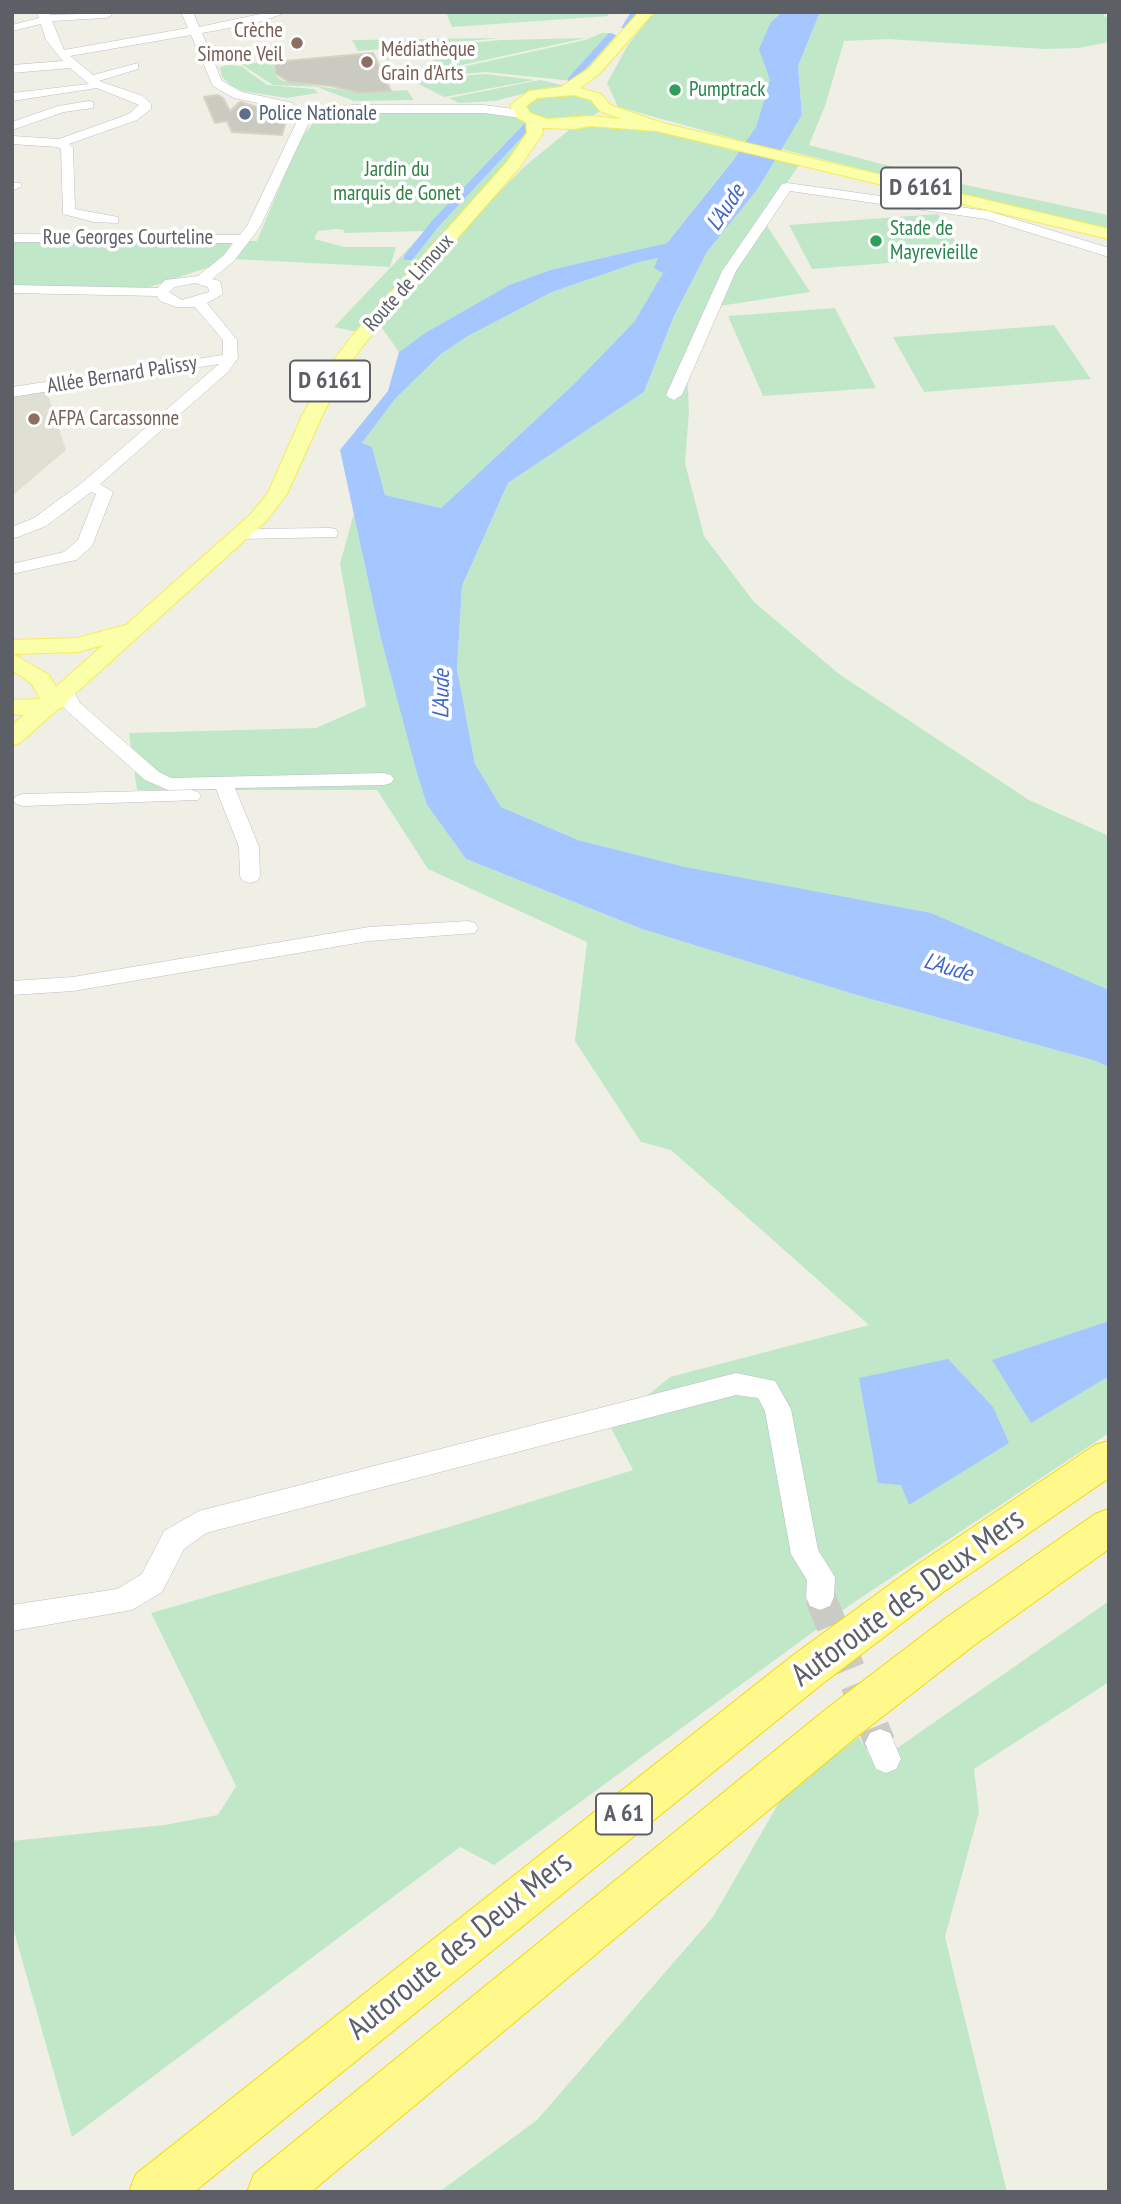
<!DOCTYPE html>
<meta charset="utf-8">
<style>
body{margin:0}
#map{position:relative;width:1121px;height:2204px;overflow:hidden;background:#f0efe5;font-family:"PT Sans Narrow",sans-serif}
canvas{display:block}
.frame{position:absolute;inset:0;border:14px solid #5c5f66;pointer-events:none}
</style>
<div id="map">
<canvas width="1121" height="2204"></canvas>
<div class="frame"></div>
</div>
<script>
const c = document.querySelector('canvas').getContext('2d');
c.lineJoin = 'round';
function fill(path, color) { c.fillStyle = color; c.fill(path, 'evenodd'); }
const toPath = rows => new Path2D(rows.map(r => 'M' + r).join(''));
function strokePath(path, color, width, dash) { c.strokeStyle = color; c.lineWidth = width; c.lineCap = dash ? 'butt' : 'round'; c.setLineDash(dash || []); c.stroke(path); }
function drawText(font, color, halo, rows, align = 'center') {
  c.font = font + ' "PT Sans Narrow",sans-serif'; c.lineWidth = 7; c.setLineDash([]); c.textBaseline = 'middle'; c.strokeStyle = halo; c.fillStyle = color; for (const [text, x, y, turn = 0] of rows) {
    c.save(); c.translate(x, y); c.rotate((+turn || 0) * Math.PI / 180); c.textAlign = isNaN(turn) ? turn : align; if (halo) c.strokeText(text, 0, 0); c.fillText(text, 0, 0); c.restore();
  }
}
fill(toPath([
 [44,383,66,450,12,496,12,389]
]), '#e0dfd3');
fill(toPath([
 [446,12,606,12,609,16,452,27],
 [654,12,782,12,771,22,770,80,756,127,746,142,618,107,607,83,628,45],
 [820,12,1103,12,1104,16,1109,18,1109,42,1079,48,1044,49,887,39,844,41,825,106,809,145,947,181,1103,214,1109,216,1109,231,781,149,802,115,798,66],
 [602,33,612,33,618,37,596,63,573,81,486,72,442,76,439,72,585,40],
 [501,38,358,51,352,40],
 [586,38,439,70,430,56,386,60,382,51,501,40],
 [272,62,276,76,283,81,362,93,407,90,414,100,354,101,317,87,273,85,241,64],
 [228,65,241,66,267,85,314,89,318,93,287,98,242,91,230,85,222,77,220,67],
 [485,74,535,80,444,97,411,80],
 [540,80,566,86,545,88,495,101,459,103,449,98],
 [575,94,595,100,599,112,585,120,543,120,528,112,526,107,535,98],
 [476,111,517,115,532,127,530,137,358,332,334,327,425,231,344,233,344,230,337,229,318,231,314,239,345,247,396,247,390,267,233,259,129,294,12,289,12,241,257,241,299,141,314,122,322,118,345,114],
 [604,125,660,131,739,152,667,243,550,270,509,285,425,333,399,352,379,324,482,209,524,167,569,130],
 [775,159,800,164,762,218,810,292,713,307,711,331,687,371,689,411,685,463,704,536,754,602,839,674,1029,800,1109,836,1109,990,1077,977,779,885,685,867,578,840,501,807,475,765,457,669,462,586,508,483,644,392,674,316,707,252,757,190],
 [938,214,965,257,812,269,789,225],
 [659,258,663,273,634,322,573,385,441,508,385,495,372,447,362,443,395,399,441,354,468,336,552,292,639,262],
 [835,308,876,388,763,396,728,316],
 [1054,325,1091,379,924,392,893,337],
 [354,513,380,635,427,805,466,859,642,929,860,996,1096,1061,1109,1067,1109,1433,850,1605,494,1865,460,1847,72,2137,12,1924,12,1841,164,1825,218,1815,236,1786,151,1613,449,1527,633,1470,610,1426,670,1377,869,1325,671,1150,641,1142,575,1041,587,942,428,869,377,790,137,790,129,733,316,728,366,706,340,564],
 [1109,1601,1109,1682,974,1769,979,1812,945,1937,1007,2192,439,2192,537,2120,713,1917,785,1792,859,1737,874,1764]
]), '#c0e8c8');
fill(toPath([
 [782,12,820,12,798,66,802,115,757,190,707,252,674,316,644,392,508,483,462,586,457,669,475,764,501,807,578,840,685,867,931,913,1109,990,1109,1067,1096,1061,860,996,642,929,466,859,427,805,417,773,380,635,340,450,388,391,399,352,425,333,509,285,550,270,667,243,734,159,756,127,770,80,759,49,771,22],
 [658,258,654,268,663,273,634,322,573,385,441,508,385,495,372,447,362,443,395,399,441,354,468,336,552,292,639,262],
 [1109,1321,1109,1376,1031,1423,992,1360],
 [948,1359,993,1407,1009,1443,909,1505,901,1485,878,1483,859,1378]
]), '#a5c6ff');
fill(toPath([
 [631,12,640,12,627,28,621,28,631,12],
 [609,33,616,35,574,82,568,82,568,78,609,33],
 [525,123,533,125,439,226,412,260,404,260,404,256,431,222,525,123]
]), '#a5c6ff');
const building = toPath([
 [373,53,391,91,360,93,331,86,289,82,276,74,274,62,373,53],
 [218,95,223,98,230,111,240,102,277,113,285,124,282,135,232,132,227,121,215,123,204,97,218,95]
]);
fill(building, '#cbcac1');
strokePath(building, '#d5d3c2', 2);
strokePath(toPath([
 [820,1597,880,1743]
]), '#cbcbc5', 31, [31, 16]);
const minor = toPath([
 [37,12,49,12,50,15,110,13,112,15,106,18,52,21,64,50,188,28,181,12,193,12,199,27,270,12,287,12,257,23,202,33,222,81,242,92,293,103,294,108,306,111,353,105,484,105,521,110,527,114,521,118,484,113,353,113,311,118,260,227,234,261,212,279,220,281,223,294,207,303,237,340,238,358,228,372,100,484,113,492,92,546,76,560,12,574,12,564,64,552,78,540,96,494,91,492,46,526,18,537,12,538,12,527,34,518,83,482,219,364,12,397,12,387,223,355,223,340,195,307,176,307,160,301,157,296,12,293,12,285,158,288,165,280,198,276,224,255,233,243,12,242,12,234,240,235,247,226,299,117,287,115,281,108,234,98,213,86,191,35,70,56,93,75,138,63,138,69,99,81,143,96,151,104,151,109,137,120,69,144,73,148,75,209,118,217,118,223,94,222,63,214,61,149,57,147,12,144,12,136,59,139,129,114,139,105,97,88,12,101,12,93,89,84,70,68,12,73,12,65,63,61,46,40,41,24,12,31,12,25,39,18,37,12],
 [195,283,208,287,209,292,182,300,169,292,175,287,195,283],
 [89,101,93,102,93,108,64,112,12,130,12,122,58,106,89,101],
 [12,183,20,183,22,186,12,191,12,183],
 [787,183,988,211,1109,248,1109,257,986,219,790,191,736,271,682,395,674,400,669,398,666,395,722,271,782,184,787,183],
 [330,528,336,529,338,533,336,537,242,539,234,534,242,529,330,528],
 [67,690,74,692,80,703,159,772,171,778,384,773,391,775,394,779,391,783,384,785,235,788,259,847,260,876,257,881,250,883,243,881,240,876,239,847,216,789,168,790,145,780,66,710,58,696,67,690],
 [191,790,198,792,201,796,198,800,23,806,16,804,13,800,16,796,23,794,191,790],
 [468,921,475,923,478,928,475,933,369,941,73,991,12,995,12,981,73,977,369,927,468,921],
 [736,1373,775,1381,791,1409,818,1550,835,1577,834,1597,830,1606,820,1610,810,1606,806,1597,807,1580,791,1554,765,1411,758,1398,736,1395,206,1533,184,1549,162,1592,132,1610,12,1631,12,1605,117,1589,142,1574,164,1531,199,1511,736,1373],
 [880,1729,890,1733,901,1759,896,1769,886,1773,876,1769,865,1743,870,1733,880,1729]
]);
const major = toPath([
 [639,12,654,12,599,74,580,88,601,94,610,105,662,123,1109,229,1109,239,657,131,590,126,574,129,542,128,543,133,519,168,364,344,346,370,322,416,287,494,265,522,67,701,64,707,58,709,20,743,12,745,12,725,24,715,12,714,12,700,40,699,32,684,12,670,12,640,77,638,126,625,251,514,268,493,302,416,330,365,352,336,507,162,527,133,526,122,519,119,510,106,513,103,529,91,561,87,589,68,639,12],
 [574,95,591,100,600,111,621,119,590,116,547,119,530,113,526,106,537,98,574,95],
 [103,645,56,687,49,675,13,654,78,652,103,645]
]);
const highway = toPath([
 [1109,1441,1109,1478,942,1593,822,1684,194,2192,129,2192,136,2174,792,1656,914,1567,1095,1445,1109,1441],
 [1109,1509,1109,1549,973,1646,855,1738,311,2192,247,2192,254,2174,825,1710,943,1620,1095,1514,1109,1509]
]);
strokePath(minor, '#bcbdc4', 1);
strokePath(major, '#f9ec55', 2);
strokePath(highway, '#f4da00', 2);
fill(minor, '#fff');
fill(major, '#fbffaa');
fill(highway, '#fff98c');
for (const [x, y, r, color] of [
 [297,43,7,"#8d6e63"],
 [367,62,7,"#8d6e63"],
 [675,90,7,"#2e9e5b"],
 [245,114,7,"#5c6f8a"],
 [876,241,7,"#2e9e5b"],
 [34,419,7,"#8d6e63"]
]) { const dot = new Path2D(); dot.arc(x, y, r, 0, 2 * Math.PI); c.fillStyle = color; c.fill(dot); strokePath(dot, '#fff', 2.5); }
drawText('21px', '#785e54', '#fff', [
 ["Crèche",283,31,"right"],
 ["Simone Veil",283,55,"right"],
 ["Médiathèque",381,50],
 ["Grain d'Arts",381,74],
 ["AFPA Carcassonne",48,419]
], 'left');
drawText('21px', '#27864d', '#fff', [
 ["Pumptrack",689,90],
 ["Stade de",890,229],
 ["Mayrevieille",890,253]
], 'left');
drawText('21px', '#4e5e75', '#fff', [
 ["Police Nationale",259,114]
], 'left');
drawText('21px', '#308244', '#fff', [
 ["Jardin du",397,170],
 ["marquis de Gonet",397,194]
]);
drawText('21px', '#5c5f66', '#fff', [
 ["Rue Georges Courteline",128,238],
 ["Route de Limoux",409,283,-48],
 ["Allée Bernard Palissy",122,375,-9]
]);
drawText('italic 23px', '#4167ca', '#fff', [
 ["L'Aude",726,208,-56],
 ["L'Aude",442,694,-89],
 ["L'Aude",948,968,17]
]);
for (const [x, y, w] of [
 [921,188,80],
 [330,381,80],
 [624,1814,56]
]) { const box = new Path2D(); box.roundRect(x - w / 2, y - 20.5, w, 41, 5); c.fillStyle = '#fff'; c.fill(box); strokePath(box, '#5c5f66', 2); }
drawText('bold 24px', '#5c5f66', null, [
 ["D 6161",921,188],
 ["D 6161",330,381],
 ["A 61",624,1814]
]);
drawText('32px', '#5c5f66', '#fff', [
 ["Autoroute des Deux Mers",908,1598,-36],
 ["Autoroute des Deux Mers",460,1946,-39]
]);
</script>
